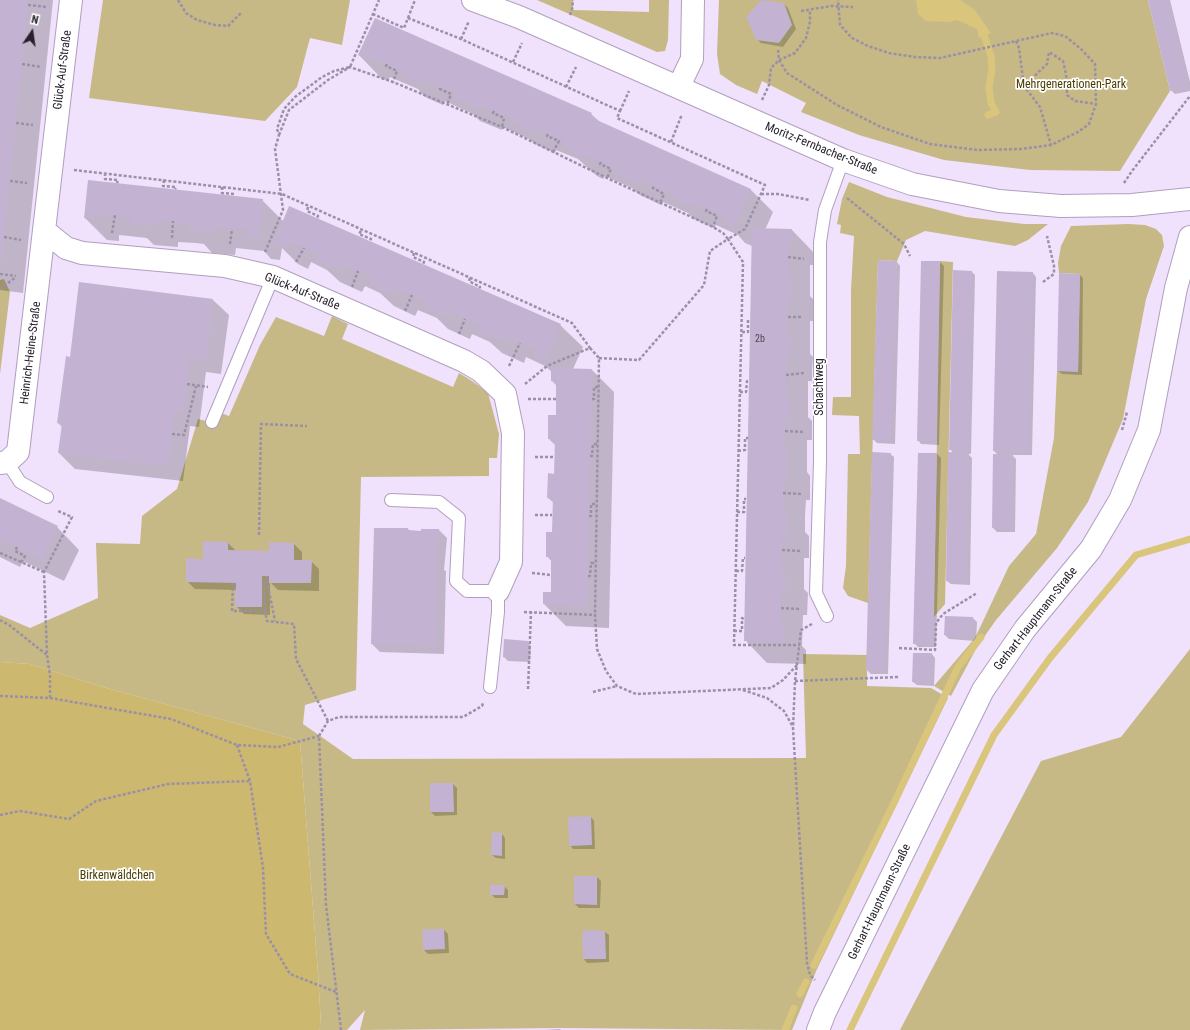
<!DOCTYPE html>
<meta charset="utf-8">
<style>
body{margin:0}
#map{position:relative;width:1190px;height:1030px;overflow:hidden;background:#f0e1fc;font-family:"Roboto Condensed",sans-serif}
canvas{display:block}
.north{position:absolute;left:12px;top:12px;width:40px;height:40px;-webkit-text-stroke:3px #fff;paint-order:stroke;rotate:13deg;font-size:11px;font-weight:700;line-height:16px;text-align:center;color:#27202c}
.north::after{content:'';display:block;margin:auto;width:14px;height:18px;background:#27202c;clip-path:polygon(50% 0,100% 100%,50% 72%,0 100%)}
</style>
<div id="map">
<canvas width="1190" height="1030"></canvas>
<div class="north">N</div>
</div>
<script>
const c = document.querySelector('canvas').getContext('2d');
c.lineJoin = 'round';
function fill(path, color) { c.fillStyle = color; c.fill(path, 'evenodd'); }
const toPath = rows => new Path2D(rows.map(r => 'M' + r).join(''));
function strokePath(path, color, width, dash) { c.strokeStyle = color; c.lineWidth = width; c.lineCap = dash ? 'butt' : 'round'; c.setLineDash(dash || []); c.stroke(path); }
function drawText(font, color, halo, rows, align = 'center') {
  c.font = font + ' "Roboto Condensed",sans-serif'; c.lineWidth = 3.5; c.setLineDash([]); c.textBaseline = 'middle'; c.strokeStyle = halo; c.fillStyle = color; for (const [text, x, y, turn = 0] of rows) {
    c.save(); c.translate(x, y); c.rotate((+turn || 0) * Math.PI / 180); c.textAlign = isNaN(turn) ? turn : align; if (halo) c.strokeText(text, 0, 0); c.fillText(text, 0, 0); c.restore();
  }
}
fill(toPath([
 [103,0,350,0,342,45,310,38,297,87,265,121,89,98],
 [537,0,573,0,573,10,649,12,649,0,669,0,668,40,665,51,657,52],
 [719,0,1148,0,1170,91,1120,171,1030,170,944,160,859,135,801,112,806,103,762,81,757,94,736,85,720,74,717,54],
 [849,182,887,197,966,217,1024,224,1048,224,1028,240,1015,246,925,231,906,240,897,261,878,260,868,603,848,596,843,588,846,566,848,454,860,454,859,416,832,415,833,397,851,397,851,290,854,236,840,233,841,225,837,224,842,199],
 [1128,224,1145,225,1156,229,1162,235,1164,246,1146,299,1123,419,1088,502,1057,548,996,620,977,647,951,696,934,686,975,638,1009,566,1036,534,1054,438,1057,371,1078,371,1080,274,1059,273,1058,263,1061,246,1071,226],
 [940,261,953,262,945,604,934,617],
 [4,279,10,292,0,374,0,280],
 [332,316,348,324,342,339,453,387,459,373,472,381,488,393,499,434,497,458,489,458,489,476,361,477,356,690,305,705,303,724,353,759,806,758,803,654,867,655,867,686,931,688,948,698,817,969,792,1030,560,1028,360,1030,365,1010,347,1030,319,1030,321,1025,318,973,300,741,103,687,30,664,0,662,0,615,30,628,98,598,96,543,140,544,142,516,177,489,198,419,218,424,221,413,229,416,260,345,276,317,324,336],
 [1190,649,1190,1030,900,1030,1041,761,1121,737]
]), '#c6b985');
fill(toPath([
 [0,662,30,664,103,687,300,741,318,973,321,1026,319,1030,0,1030]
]), '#ccb86f');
fill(toPath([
 [916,0,960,0,974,9,991,33,979,38,977,29,957,20,949,22,926,21,918,14]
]), '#d9c67c');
fill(toPath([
 [0,0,53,0,23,293,0,290],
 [1149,0,1170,0,1190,82,1190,91,1175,94,1171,90],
 [784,4,788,8,796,29,783,47,761,43,757,39],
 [375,19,591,114,600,122,751,190,773,212,765,230,792,230,814,253,814,265,810,265,810,296,813,299,813,321,810,321,810,354,813,357,812,369,812,381,808,381,808,417,812,421,812,440,807,440,807,472,810,476,810,500,806,500,805,516,805,532,809,536,809,558,804,558,804,589,808,593,807,615,803,615,802,646,806,650,806,664,767,663,745,640,752,246,745,243,738,235,716,225,714,228,694,219,688,213,663,202,661,205,640,195,632,188,605,176,603,179,597,176,578,159,556,150,555,153,535,144,529,139,503,127,502,130,480,121,473,114,445,101,443,105,425,97,418,89,390,77,388,81,381,78,359,55],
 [89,181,262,200,284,222,560,325,583,347,573,369,592,370,614,392,609,628,566,626,544,604,544,593,552,593,552,562,547,556,553,533,554,503,548,498,555,475,555,445,549,439,556,416,557,386,552,381,552,372,545,366,526,357,524,363,502,353,490,342,472,334,470,339,448,329,437,318,418,310,415,316,394,306,380,293,365,286,362,292,340,282,327,270,311,262,308,269,298,264,282,248,280,260,271,259,264,251,236,248,235,255,212,253,204,244,196,243,178,242,178,247,154,245,147,238,119,235,119,241,107,240,85,218],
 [897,262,900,266,895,444,877,443,873,439],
 [940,262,944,266,939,445,921,444,918,440],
 [972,272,975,275,971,454,967,453,972,458,970,585,951,584,947,581,954,454,950,449],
 [1033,273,1036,277,1032,455,1012,455,1016,459,1015,532,997,532,993,528,994,455,998,455,994,451],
 [1080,275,1083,278,1082,375,1062,374,1058,371],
 [213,300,229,315,221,374,206,372,199,427,190,426,183,481,75,469,59,453,62,427,58,423],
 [890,454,894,457,888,674,871,674,867,670],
 [919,454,937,454,941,458,936,647,918,647,914,643],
 [0,499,57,527,79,550,64,581,23,561,20,567,0,557],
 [408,529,410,531,421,532,439,530,447,538,444,570,446,571,444,654,380,652,372,644],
 [228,543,236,551,270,552,294,544,302,552,302,561,311,561,319,569,319,591,278,590,270,582,270,615,244,614,236,606,237,590,195,589,187,581,204,560],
 [973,618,977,622,976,641,949,639,945,635],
 [527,642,531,646,530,662,508,661,504,657],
 [932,654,935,658,934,686,917,685,913,682],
 [453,784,457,788,457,815,435,816,431,812],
 [591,817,594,821,595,849,573,849,570,845],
 [502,834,505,838,505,859,496,858,492,855],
 [575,877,597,877,601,881,600,908,579,908,575,904],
 [504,886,508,890,508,898,495,898,491,894],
 [444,930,448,934,449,953,428,954,424,950],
 [605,932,609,935,609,962,587,963,584,959],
 [560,1029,561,1030,544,1030]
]), '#0003');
strokePath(toPath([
 [982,29,991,56,992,70,989,87,991,103,996,112,988,115],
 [814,965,893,805,958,667,981,637],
 [800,994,806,982],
 [785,1030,794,1008],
 [850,1030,994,735,1050,658,1136,555,1190,539]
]), '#d9c67c', 7);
fill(toPath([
 [0,0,28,0,1,266,0,266],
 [761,0,784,3,792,25,779,43,756,40,746,17],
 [1148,0,1168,0,1189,87,1170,91],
 [375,18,592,113,590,117,751,189,735,226,722,220,724,217,694,203,692,206,671,197,672,194,640,180,639,184,616,173,618,170,582,154,581,157,574,154,575,151,562,145,564,141,534,128,532,131,511,122,512,119,480,105,479,108,456,98,458,95,422,79,421,83,402,75,403,71,367,56,366,59,358,55],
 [88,180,263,199,258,238,247,237,248,230,214,226,213,233,189,230,189,224,173,221,156,220,155,226,130,223,131,217,97,213,97,219,84,218],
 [289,206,561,324,545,361,533,355,536,350,504,336,501,341,478,331,480,325,450,312,447,317,435,312,425,307,427,302,412,295,396,288,393,294,370,284,373,278,358,271,342,264,340,270,316,260,319,254,288,241,286,247,274,242],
 [752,228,792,229,792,243,788,243,788,276,791,276,791,299,788,299,787,334,791,334,790,347,790,359,786,359,786,398,790,398,790,418,785,418,785,452,788,452,788,478,784,478,783,493,783,512,787,512,787,536,782,536,782,570,786,570,785,593,781,593,780,627,784,627,784,642,744,641],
 [878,260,897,261,891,440,872,440],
 [921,261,940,261,936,441,917,441],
 [953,270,972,271,968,450,949,450],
 [997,271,1033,272,1029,452,993,451],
 [1059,273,1080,274,1078,372,1057,371],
 [79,282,213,299,206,359,190,357,184,411,175,410,168,466,58,453,62,424,57,423,64,371,66,356,70,357],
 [551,368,592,369,587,606,543,604,543,592,551,592,551,557,546,557,546,532,552,532,553,498,547,498,548,473,554,474,555,439,548,439,548,415,556,415,556,381,551,381],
 [872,452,891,453,885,671,866,670],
 [948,452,969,453,966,581,946,581],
 [918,453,937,453,933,644,913,644],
 [993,454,1013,454,1012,529,992,528],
 [0,498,58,526,42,559,0,539],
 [374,528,408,528,408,530,421,531,421,529,439,529,437,562,438,562,436,646,371,644],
 [203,541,228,542,228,550,269,551,269,542,294,543,294,560,312,560,311,583,269,583,269,576,262,576,262,607,235,607,236,583,186,582,186,558,203,559],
 [945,616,973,617,972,637,944,635],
 [504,639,528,641,527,659,503,657],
 [913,653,932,653,931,683,912,682],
 [430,783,453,783,454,812,430,812],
 [591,816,592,845,569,846,568,817],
 [492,832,502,833,502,856,491,855],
 [574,876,597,876,597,905,574,904],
 [490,885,505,885,504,895,490,895],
 [434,929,444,929,445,949,423,950,422,930],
 [593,930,605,931,606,959,583,959,582,931]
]), '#c3b2d1');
const service = toPath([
 [212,422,273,277],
 [7,462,20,482,47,497],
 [391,500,439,502,459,518,456,581,467,591,498,591,498,612,490,687],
 [827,616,816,593,820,462,820,242,825,210,843,160]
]);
const minor = toPath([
 [473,0,519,17,843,160,912,184,999,201,1061,206,1132,205,1190,199],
 [679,86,692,59,693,0],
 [45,231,66,248,82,253,225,266,273,277,464,361,481,371,505,394,513,433,511,562,498,591],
 [0,463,7,462,18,452,71,0],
 [818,1030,825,1012,983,690,1025,629,1091,549,1120,500,1149,430,1176,288,1190,237]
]);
strokePath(service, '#b09fbe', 14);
strokePath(minor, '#b09fbe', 24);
strokePath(toPath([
 [178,0,186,13,197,20,215,25,228,26,241,13],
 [28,5,47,7],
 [801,11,831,6,853,7],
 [570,15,572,10,573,0],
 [408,18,415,0],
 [461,39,469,21],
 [1016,41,1019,48,1024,86,1040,107,1051,145],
 [778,50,779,60,795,53,806,38,810,22,810,10],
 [513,62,522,43],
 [22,64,41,67],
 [387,64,386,66,397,71,393,82],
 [1024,86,1047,64,1049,52,1063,61,1066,74,1067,95,1075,101,1096,104],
 [566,87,576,67],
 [440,88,440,89,451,94,447,105],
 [762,100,769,85,771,68,779,60,787,73,837,105,881,127,930,144,977,150,1021,149,1051,145,1078,132,1089,124,1096,104,1095,64,1081,49,1065,36,1052,33,940,58,915,57,889,53,868,46,852,38,840,25,838,0],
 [494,111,493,113,504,118,502,127],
 [620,111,629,91],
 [16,123,33,125],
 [548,134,547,136,559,141,553,152],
 [279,135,289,110,328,80,350,67,393,82,502,127,607,178,713,227,723,233,728,239,745,229,765,185,617,118,620,111,461,39,408,18,404,28,373,14],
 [671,142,682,114],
 [601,162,600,164,611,169,607,178],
 [74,170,282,194,572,323,590,348],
 [105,173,105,179,118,180,117,183],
 [164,180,163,186,176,187,175,189],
 [10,181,27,183],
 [1124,183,1132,171,1190,96],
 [222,187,222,193,234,194,234,196],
 [654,187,653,188,664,194,660,203],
 [761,194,778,194,810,200],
 [847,198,904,244,910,256],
 [308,207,307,211,318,216,317,218],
 [707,209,706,211,717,216,713,227],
 [361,231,359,234,371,239,370,241],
 [112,233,115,215],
 [4,237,21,240],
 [172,238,173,221],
 [230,244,232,229],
 [265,252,283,210,275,149,279,135,277,129,284,109,295,97,322,77,334,71,350,67,379,0],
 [414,253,413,257,424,262,423,264],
 [788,257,804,259],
 [296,262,304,248],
 [0,274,16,276],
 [470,278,469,281,480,287,479,288],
 [1043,282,1054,274,1054,266,1047,236],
 [352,287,358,271],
 [0,289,16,277],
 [405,311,412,295],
 [788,317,803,317],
 [742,332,748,332,748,320,750,320],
 [459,334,465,319],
 [599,358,639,360,704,285,710,251,728,239,743,262,734,645,800,645],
 [509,366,520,343],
 [786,375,804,373],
 [187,384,208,387],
 [525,384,547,366,590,348,599,358,595,615],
 [740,392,746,392,747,381,749,380],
 [528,399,556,399],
 [592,399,594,399,594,387,599,387],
 [1122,430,1127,412],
 [785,431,803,432],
 [172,434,184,435,196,386],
 [738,451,745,450,745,438,748,438],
 [590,456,592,456,593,444,597,444],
 [535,457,554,457],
 [783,493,801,494],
 [737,512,744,512,744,499,746,499],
 [535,515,552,515],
 [589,516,591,516,591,504,596,504],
 [259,535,261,424,307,426],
 [17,547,15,551,25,556,21,563],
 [782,550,800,551],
 [0,553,44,572],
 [736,571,742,571,743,558,745,558],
 [532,573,551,575],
 [266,576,275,621],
 [588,576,590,576,591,563,595,563],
 [233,583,232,611,265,611,267,621,294,624,296,659,328,721],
 [263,583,264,583,265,611],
 [781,608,801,609],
 [524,612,595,615,597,649,606,671,617,686,636,694,771,688,783,680,797,665],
 [0,620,9,625,47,655],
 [812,624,801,630,795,681,793,728,807,963,810,975,815,980],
 [734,631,742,631,742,618,744,619],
 [899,648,935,650,936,623,943,614,977,593],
 [795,681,898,677],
 [528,689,531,612],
 [743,690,767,698,784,711,793,727],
 [593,692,617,686],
 [0,696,50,698,171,719,237,745,278,747,319,736],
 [50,698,50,675,47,655,44,572,72,517,58,511],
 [237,745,250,781,263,868,266,934,290,974,336,992],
 [0,815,20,811,69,819,96,801,168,784,250,781],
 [341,1030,326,905,319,736,328,721,339,717,463,717,482,706,483,703]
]), '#9b90a5', 2.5, [3, 2]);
strokePath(service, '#fff', 12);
strokePath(minor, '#fff', 22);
drawText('10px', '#4e4455', null, [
 ["2b",760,339]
]);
drawText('12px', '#27202c', '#fff', [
 ["Glück-Auf-Straße",63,70,-83],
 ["Moritz-Fernbacher-Straße",821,149,22],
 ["Glück-Auf-Straße",302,292,22],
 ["Heinrich-Heine-Straße",31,353,-83],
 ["Schachtweg",820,387,-90],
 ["Gerhart-Hauptmann-Straße",1036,619,-52],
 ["Gerhart-Hauptmann-Straße",880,902,-64]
]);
drawText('12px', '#4a3c00', '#fff', [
 ["Mehrgenerationen-Park",1071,85],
 ["Birkenwäldchen",117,876]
]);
</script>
